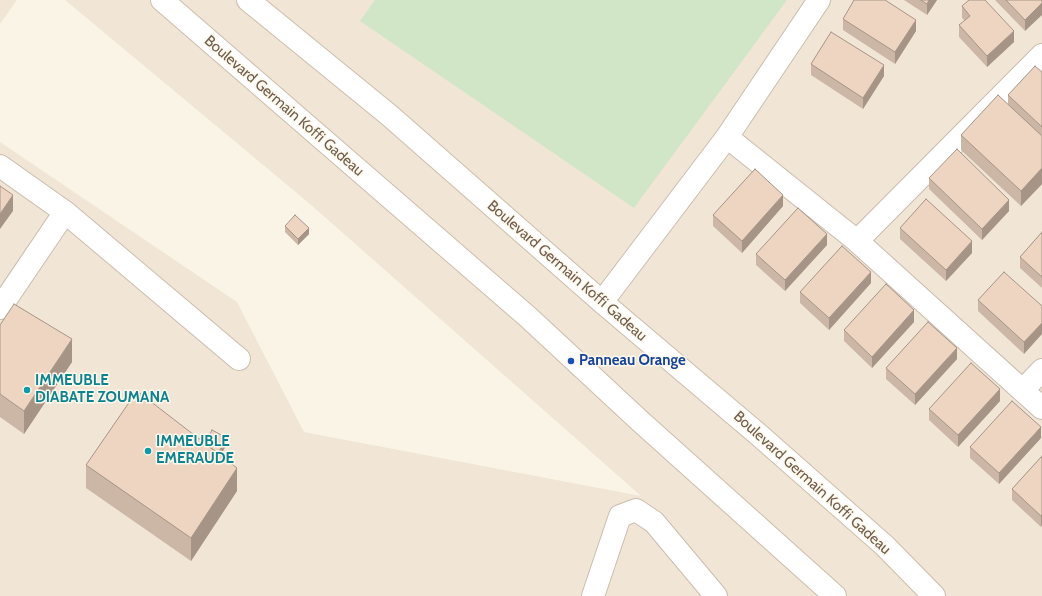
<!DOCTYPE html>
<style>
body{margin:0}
canvas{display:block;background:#faf4e6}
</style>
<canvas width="1042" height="596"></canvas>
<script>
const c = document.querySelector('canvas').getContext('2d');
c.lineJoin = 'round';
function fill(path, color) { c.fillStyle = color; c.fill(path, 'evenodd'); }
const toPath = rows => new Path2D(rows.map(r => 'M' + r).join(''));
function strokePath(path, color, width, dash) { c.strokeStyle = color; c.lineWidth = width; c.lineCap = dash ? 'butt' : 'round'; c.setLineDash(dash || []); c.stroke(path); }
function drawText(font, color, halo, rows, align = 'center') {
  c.font = font + ' Cabin,sans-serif'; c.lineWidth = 3; c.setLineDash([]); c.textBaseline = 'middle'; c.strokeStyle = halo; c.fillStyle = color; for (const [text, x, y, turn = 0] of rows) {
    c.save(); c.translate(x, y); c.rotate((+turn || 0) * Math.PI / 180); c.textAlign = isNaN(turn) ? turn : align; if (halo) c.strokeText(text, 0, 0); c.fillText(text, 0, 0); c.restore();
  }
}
fill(toPath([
 [0,0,17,0,0,24],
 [65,0,1042,0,1042,596,0,596,0,142,237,302,304,432,641,496,310,204]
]), '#f1e6d5');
fill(toPath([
 [375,0,787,0,634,208,360,21]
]), '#d1e6c6');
const street = toPath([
 [727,137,857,241,1042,408],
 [0,166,65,212,239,359],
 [857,241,1042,55],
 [602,302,727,137,819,0],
 [0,308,65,212],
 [1023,390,1042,370],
 [593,596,620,516,636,510,654,522,716,596]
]);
const secondary = toPath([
 [162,0,528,317,640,421,835,596],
 [248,0,389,115,602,302,759,435,885,546,934,596]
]);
strokePath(street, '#cbbcae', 24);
strokePath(secondary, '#cdbdab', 24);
strokePath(street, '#fff', 22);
strokePath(secondary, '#fff', 22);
fill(toPath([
 [904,0,937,0,927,15],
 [995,0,1042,0,1025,31],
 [962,6,1014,42,987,67,959,37,959,25,965,21,962,18],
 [843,19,916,31,895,64,843,30],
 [811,64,884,76,863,109,811,75],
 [1042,72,1042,184,1021,206,961,150,961,135,1008,104,1008,95],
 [929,178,1009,211,982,240,929,189],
 [783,206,742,253,713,226,713,215],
 [285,226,309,234,298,245,285,232],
 [900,228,972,253,946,281,900,239],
 [1042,232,1042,288,1020,268,1020,257],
 [827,245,785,291,756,265,756,254],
 [871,283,829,330,800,303,800,292],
 [978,300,1042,306,1024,354,978,311],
 [914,322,872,368,844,341,844,330],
 [0,325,72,362,24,434,0,417],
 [957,359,915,405,886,379,886,368],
 [1000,401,958,447,929,420,929,409],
 [1041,438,999,484,970,458,970,447],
 [205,444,227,444,220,455,237,491,191,561,86,488,86,465],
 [1042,456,1041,527,1012,500,1012,489]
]), '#ccb7a6');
fill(toPath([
 [929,0,937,0,927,15,927,4],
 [1042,3,1042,15,1025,31,1025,20],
 [916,20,916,31,895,64,895,52],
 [1014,31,1014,42,987,67,987,56],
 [884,65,884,76,863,109,863,98],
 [1042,168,1042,184,1021,206,1021,191],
 [13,195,13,211,0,229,0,214],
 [783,195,783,206,742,253,742,241],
 [1009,200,1009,211,982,240,982,229],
 [309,228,309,234,298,245,298,239],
 [827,234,827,245,785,291,785,280],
 [972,241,972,253,946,281,946,270],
 [871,272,871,283,829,330,829,318],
 [914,310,914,322,872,368,872,357],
 [1042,323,1042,334,1024,354,1024,342],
 [72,339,72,362,24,434,24,411],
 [957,348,957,359,915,405,915,394],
 [1000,389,1000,401,958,447,958,435],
 [1041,427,1041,438,999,484,999,473],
 [227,438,227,444,213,469,213,463],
 [237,468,237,491,191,561,191,538],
 [1042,514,1042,525,1041,527,1041,516]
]), '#a69587');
const building = toPath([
 [854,0,885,0,916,20,895,52,843,19,854,0],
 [921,0,929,0,927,4,921,0],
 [969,0,985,0,1014,31,987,56,959,25,970,16,962,6,969,0],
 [1006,0,1042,0,1042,3,1025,20,1006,0],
 [831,32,884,65,863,98,811,64,831,32],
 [1035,66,1042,72,1042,127,1008,95,1035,66],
 [998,95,1042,136,1042,168,1021,191,961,135,998,95],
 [957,149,1009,200,982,229,929,178,957,149],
 [755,169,783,195,742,241,713,215,755,169],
 [0,186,13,195,0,214,0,186],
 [926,199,972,241,946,270,900,228,926,199],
 [798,208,827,234,785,280,756,254,798,208],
 [295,215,309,228,298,239,285,226,295,215],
 [1042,232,1042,277,1020,257,1042,232],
 [842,246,871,272,829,318,800,292,842,246],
 [1004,272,1042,306,1042,323,1024,342,978,300,1004,272],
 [886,284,914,310,872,357,844,330,886,284],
 [14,304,72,339,24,411,0,394,0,325,14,304],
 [928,322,957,348,915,394,886,368,928,322],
 [971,363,1000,389,958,435,929,409,971,363],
 [137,391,237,468,191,538,86,465,137,391],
 [1012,401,1041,427,999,473,970,447,1012,401],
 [212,430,227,438,218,453,205,444,212,430],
 [1042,456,1042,514,1041,516,1012,489,1042,456]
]);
fill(building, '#edd5c1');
strokePath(building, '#a69587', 1);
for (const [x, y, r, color] of [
 [571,361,4,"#1a4fb4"],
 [27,390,4,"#0f9aa8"],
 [148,451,4,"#0f9aa8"]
]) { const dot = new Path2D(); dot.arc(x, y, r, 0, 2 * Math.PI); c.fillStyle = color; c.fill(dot); strokePath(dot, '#fdf8ec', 1.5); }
drawText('15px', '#715d4d', '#fdf8ec', [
 ["Boulevard Germain Koffi Gadeau",284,106,41],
 ["Boulevard Germain Koffi Gadeau",567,271,41],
 ["Boulevard Germain Koffi Gadeau",812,483,42]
]);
drawText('bold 15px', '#164399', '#fdf8ec', [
 ["Panneau Orange",579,361]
], 'left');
drawText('bold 15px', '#0d838f', '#fdf8ec', [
 ["IMMEUBLE",35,381],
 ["DIABATE ZOUMANA",35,398],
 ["IMMEUBLE",156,442],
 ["EMERAUDE",156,459]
], 'left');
</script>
